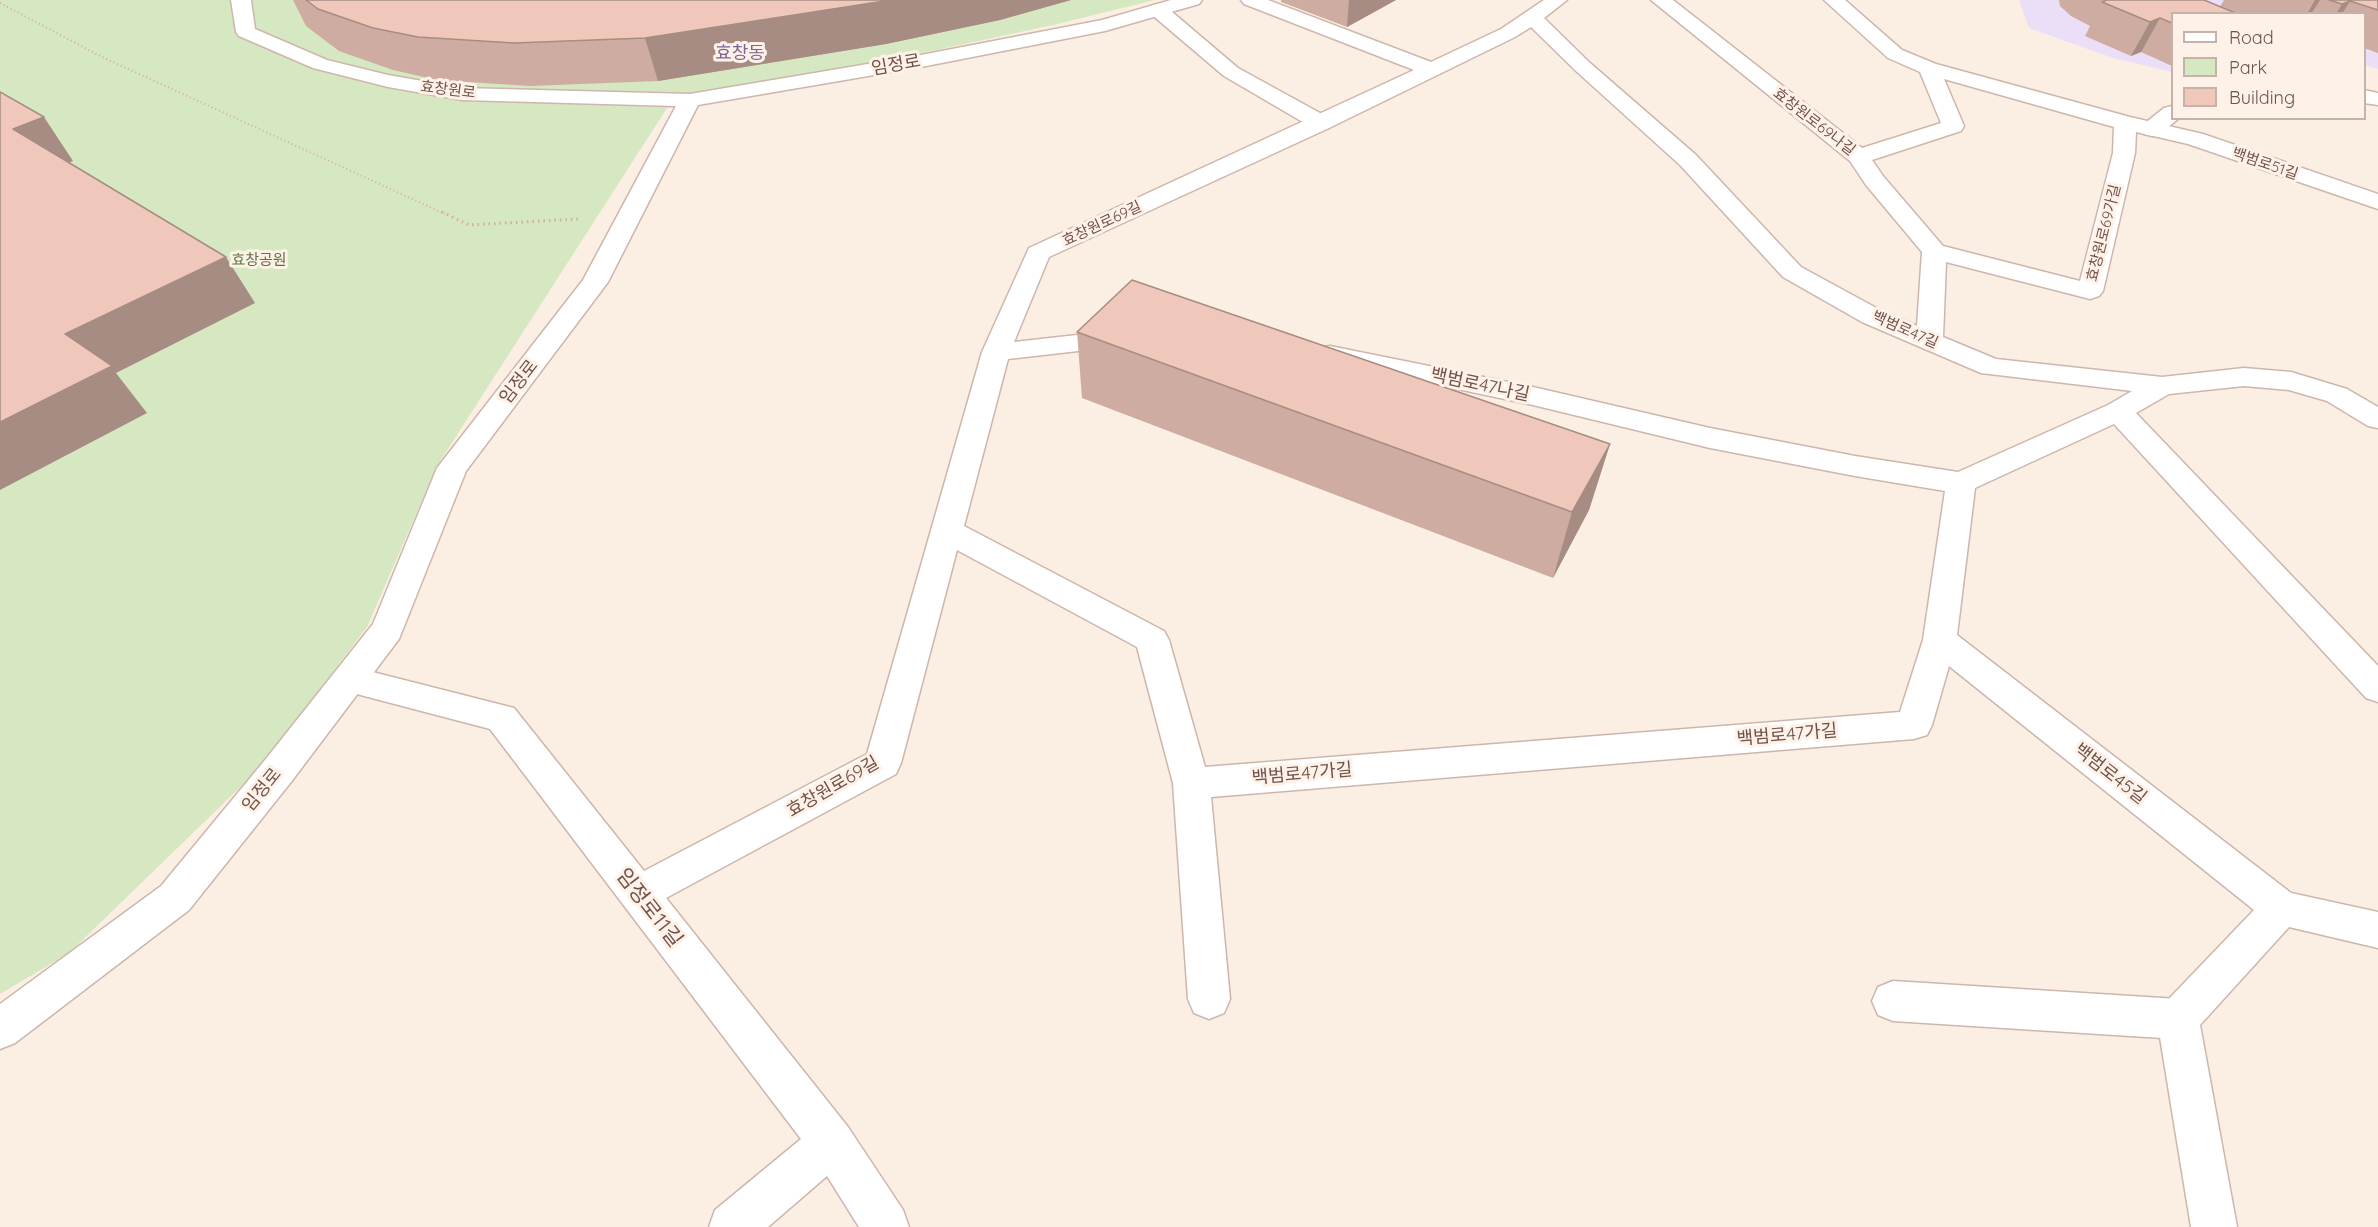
<!DOCTYPE html>
<meta charset="utf-8">
<style>
body{margin:0}
#map{position:relative;width:2378px;height:1227px;overflow:hidden;background:#fbeee2;font-family:Quicksand,sans-serif}
canvas{display:block}
.legend{position:absolute;left:2171px;top:12px;width:195px;height:108px;box-sizing:border-box;background:#fef2e8;border:2px solid #c6b2a9;margin:0;padding:8px 10px;list-style:none;font-size:18px;color:#71524a}
.legend li{display:flex;align-items:center;gap:12px;height:30px}
.legend b{width:30px;border:2px solid #c6b2a9}
</style>
<div id="map">
<canvas width="2378" height="1227"></canvas>
<ul class="legend">
<li><b style="height:8px;background:#fff"></b>Road</li>
<li><b style="height:16px;background:#d6e8c1"></b>Park</li>
<li><b style="height:16px;background:#efc8bb"></b>Building</li>
</ul>
</div>
<script>
const c = document.querySelector('canvas').getContext('2d');
c.lineJoin = 'round';
function fill(path, color) { c.fillStyle = color; c.fill(path, 'evenodd'); }
const toPath = rows => new Path2D(rows.map(r => 'M' + r).join(''));
function strokePath(path, color, width, dash) { c.strokeStyle = color; c.lineWidth = width; c.lineCap = dash ? 'butt' : 'round'; c.setLineDash(dash || []); c.stroke(path); }
function drawText(font, color, halo, rows, align = 'center') {
  c.font = font + ' Quicksand,"Noto Sans KR",sans-serif'; c.lineWidth = 6; c.setLineDash([]); c.textBaseline = 'middle'; c.strokeStyle = halo; c.fillStyle = color; for (const [text, x, y, turn = 0] of rows) {
    c.save(); c.translate(x, y); c.rotate((+turn || 0) * Math.PI / 180); c.textAlign = isNaN(turn) ? turn : align; if (halo) c.strokeText(text, 0, 0); c.fillText(text, 0, 0); c.restore();
  }
}
fill(toPath([
 [2019,0,2378,0,2378,69,2365,65,2364,14,2172,14,2172,72,2113,58,2029,28]
]), '#ebdff7');
fill(toPath([
 [0,0,1155,0,1053,25,667,108,437,466,367,627,260,768,69,953,0,994]
]), '#d6e8c1');
const service = toPath([
 [1158,4,1165,6,1238,68,1329,118,1332,123,1329,128,1321,130,1313,128,1224,76,1151,14,1148,10,1151,6,1158,4],
 [2364,90,2378,93,2378,105,2364,103,2364,90],
 [2172,106,2172,118,2179,118,2160,134,2152,136,2144,134,2141,129,2144,124,2164,108,2172,106],
 [1893,981,2178,999,2193,1005,2199,1019,2193,1033,2178,1039,1893,1021,1878,1015,1872,1001,1878,987,1893,981]
]);
const minor = toPath([
 [1241,0,1268,0,1431,62,1501,29,1544,0,1567,0,1544,18,1590,63,1696,155,1801,267,1880,310,1917,326,1922,252,1866,185,1850,161,1651,0,1673,0,1862,148,1941,123,1920,72,1888,58,1824,0,1845,0,1902,50,1936,64,2130,117,2203,134,2378,194,2378,209,2188,144,2136,132,2135,153,2103,291,2099,296,2090,299,1946,262,1943,337,1996,359,2162,377,2244,368,2291,372,2347,389,2378,407,2378,428,2368,426,2327,401,2289,390,2244,386,2169,394,2136,413,2378,666,2378,702,2366,698,2114,424,1975,488,1957,635,2291,893,2378,912,2378,948,2289,927,2200,1025,2237,1227,2191,1227,2157,1019,2163,1005,2254,910,1949,666,1932,725,1927,735,1914,739,1211,797,1230,999,1224,1013,1209,1019,1194,1013,1188,999,1173,783,1137,647,957,550,901,763,896,774,666,898,848,1127,903,1210,909,1227,859,1227,827,1176,768,1227,709,1227,715,1210,801,1139,490,729,349,692,337,688,332,679,337,670,349,666,514,708,644,871,867,754,982,352,1029,248,1414,70,1244,4,1241,0],
 [1531,27,1576,71,1680,165,1783,277,1862,322,1981,373,2132,391,2108,405,1958,472,1855,456,1710,428,1533,387,1330,346,1320,348,1316,354,1320,360,1330,362,1533,405,1710,448,1855,476,1945,491,1923,640,1900,712,1205,767,1169,640,1164,631,964,526,1008,359,1122,346,1131,344,1135,338,1131,332,1122,330,1014,342,1049,257,1329,128,1515,37,1531,27],
 [1944,79,2114,127,2113,153,2080,281,1943,246,1883,176,1872,160,1961,131,1964,126,1944,79]
]);
const tertiary = toPath([
 [231,0,251,0,255,29,327,60,388,75,462,88,690,94,921,55,1102,20,1171,0,1202,0,1199,4,1105,31,921,67,698,105,608,282,466,471,399,639,291,782,189,910,15,1043,0,1049,0,1004,161,886,265,760,373,624,437,468,583,280,676,106,462,100,388,87,313,68,239,36,236,32,231,0]
]);
strokePath(service, '#ceb6ac', 3);
strokePath(minor, '#ceb6ac', 3);
strokePath(tertiary, '#ceb6ac', 3);
strokePath(toPath([
 [0,3,102,57,445,214]
]), '#d4ab9e', 2, [1, 3]);
strokePath(toPath([
 [442,212,469,225,579,219]
]), '#d4ab9e', 3, [1.5, 4]);
fill(service, '#fff');
fill(minor, '#fff');
fill(tertiary, '#fff');
fill(toPath([
 [293,0,1071,0,1000,20,886,44,658,81,530,86,437,80,393,70,339,51,306,26],
 [1281,0,1396,0,1347,27,1281,2],
 [2059,0,2204,0,2220,7,2224,0,2378,0,2378,53,2364,48,2364,14,2172,14,2172,66,2141,52,2131,56,2085,36,2090,26,2071,16,2060,6],
 [1077,332,1610,444,1589,510,1553,578,1082,398]
]), '#ceaca1');
fill(toPath([
 [891,0,1071,0,1000,20,886,44,658,81,645,38],
 [1349,0,1396,0,1347,27],
 [2315,0,2320,0,2311,14,2307,14],
 [2350,1,2342,14,2336,14,2342,4],
 [2160,18,2141,52,2131,56,2150,22],
 [44,117,73,161,44,173,13,129],
 [226,257,255,303,116,373,147,413,0,490,0,422,65,334],
 [1610,444,1589,510,1553,578,1572,512]
]), '#a78c83');
const building = toPath([
 [306,0,891,0,645,38,514,43,418,37,373,28,318,9,306,0],
 [2107,0,2204,0,2238,14,2172,14,2172,23,2160,18,2150,22,2102,2,2107,0],
 [2329,0,2378,0,2378,10,2350,1,2342,4,2329,0],
 [0,92,44,117,13,129,226,257,65,334,112,366,0,422,0,92],
 [1132,280,1610,444,1572,512,1077,332,1132,280]
]);
fill(building, '#efc8bb');
strokePath(building, '#a78c83', 1.5);
drawText('15px', '#71524a', '#fef2e8', [
 ["효창원로",448,90,7],
 ["효창원로69나길",1814,122,38],
 ["백범로51길",2265,164,19],
 ["효창원로69길",1102,224,-25],
 ["효창원로69가길",2104,233,-76],
 ["백범로47길",1905,330,24]
]);
drawText('15px', '#5a7742', '#fef2e8', [
 ["효창공원",259,260]
]);
drawText('18px', '#7e6595', '#fef2e8', [
 ["효창동",740,54]
]);
drawText('18px', '#71524a', '#fef2e8', [
 ["임정로",896,65,-10],
 ["임정로",519,382,-52],
 ["백범로47나길",1480,385,12],
 ["백범로47가길",1787,735,-5],
 ["백범로47가길",1302,774,-5],
 ["백범로45길",2110,774,38],
 ["효창원로69길",833,787,-30],
 ["임정로",262,790,-51]
]);
drawText('21px', '#71524a', '#fef2e8', [
 ["임정로11길",649,908,52]
]);
</script>
